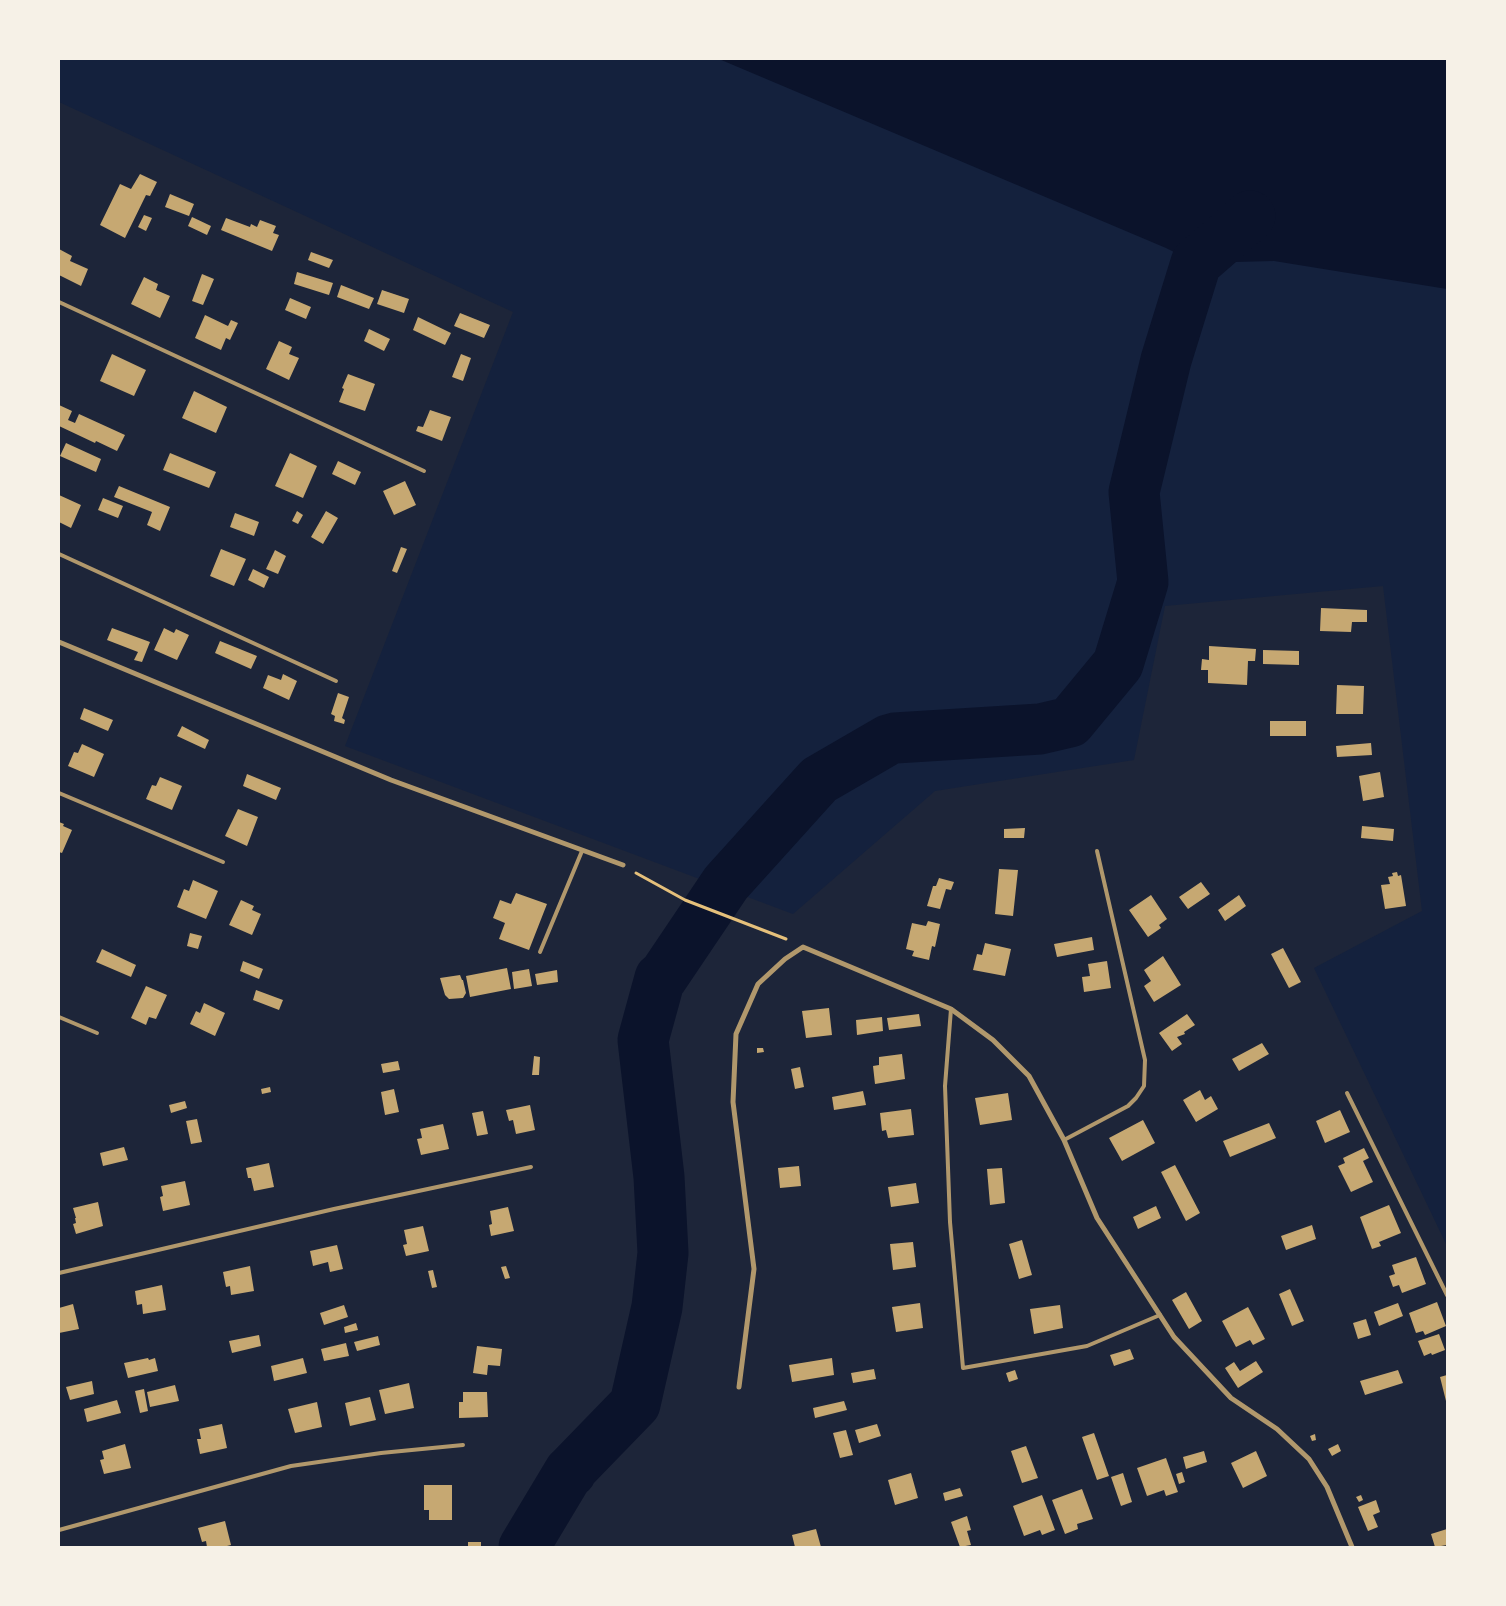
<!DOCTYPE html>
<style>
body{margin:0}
#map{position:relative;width:1506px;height:1606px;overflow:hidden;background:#14213d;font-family:Commissioner,sans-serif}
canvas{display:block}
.frame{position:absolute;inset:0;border:60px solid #f6f1e7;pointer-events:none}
</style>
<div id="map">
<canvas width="1506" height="1606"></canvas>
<div class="frame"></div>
</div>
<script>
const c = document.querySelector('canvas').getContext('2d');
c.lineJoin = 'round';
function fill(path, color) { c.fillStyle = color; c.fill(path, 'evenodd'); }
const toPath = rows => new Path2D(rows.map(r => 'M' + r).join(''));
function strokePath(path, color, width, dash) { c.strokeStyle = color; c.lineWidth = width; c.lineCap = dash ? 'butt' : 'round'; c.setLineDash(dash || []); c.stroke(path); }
fill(toPath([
 [59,102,513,312,345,746,793,914,935,791,1134,760,1165,606,1383,586,1422,911,1314,968,1447,1246,1447,1547,59,1547]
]), '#1d2539');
fill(toPath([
 [719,59,1447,59,1447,289,1274,261,1196,263,1166,248]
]), '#0b132b');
strokePath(toPath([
 [524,1547,569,1472,571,1472,571,1470,635,1404,657,1307,663,1253,659,1177,643,1040,660,978,662,978,726,883,819,780,888,740,895,738,1040,729,1070,722,1118,664,1143,582,1134,492,1166,360,1196,263,1250,216]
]), '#0b132b', 51);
fill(toPath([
 [140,174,157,182,150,196,146,195,125,238,100,225,120,184,131,189],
 [170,194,194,204,189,216,165,207],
 [144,215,152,218,146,231,138,227],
 [192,217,211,226,207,235,188,226],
 [226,218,250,227,251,224,257,227,260,220,276,226,273,233,279,235,272,251,221,230],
 [59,249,72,256,70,261,88,269,81,286,59,275],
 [311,252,333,260,329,268,308,260],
 [297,272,333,283,329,295,294,284],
 [202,274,214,279,203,305,192,301],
 [144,277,158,284,156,290,170,296,160,318,131,304],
 [341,285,374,298,369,309,337,297],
 [382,290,409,299,404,313,377,304],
 [290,298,311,307,306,319,285,310],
 [460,313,490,325,484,338,454,326],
 [205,315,228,326,231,320,238,323,230,340,226,338,221,350,195,338],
 [418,317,451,333,445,345,413,330],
 [369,329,390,339,384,351,364,341],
 [279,341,292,347,289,354,299,358,289,380,266,369],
 [112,354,146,370,134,396,100,381],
 [461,354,471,358,463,381,452,377],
 [348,374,375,384,365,411,339,402,344,389,342,388],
 [194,391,227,407,216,433,182,418],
 [59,405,72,411,68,420,75,423,79,414,125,435,117,451,96,441,95,443,59,426],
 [430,410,451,417,442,441,416,431,418,426,423,427],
 [66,443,101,459,96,472,60,456],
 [170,453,216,472,209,488,163,470],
 [290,453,317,466,303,498,275,486],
 [338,461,361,472,355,485,332,474],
 [405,481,416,505,394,515,383,491],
 [119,486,170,507,160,531,147,525,152,512,114,497],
 [59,495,81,505,71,528,59,522],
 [103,498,123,506,118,518,98,510],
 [297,511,303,515,298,524,292,521],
 [326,511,338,518,323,544,311,537],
 [235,513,259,522,254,536,230,527],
 [401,547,407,549,397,573,392,571],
 [221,549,246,559,234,586,210,576],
 [275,550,286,556,278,574,266,569],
 [253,569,269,577,264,588,248,580],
 [1321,608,1367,610,1367,622,1352,622,1351,632,1320,631],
 [112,628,150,642,142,662,134,660,138,652,107,640],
 [164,628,174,633,176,629,189,635,177,660,154,650],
 [220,641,257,656,251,669,215,653],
 [1209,646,1256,649,1255,661,1248,661,1247,685,1208,683,1208,670,1201,670,1202,659,1209,660],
 [1263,650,1299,651,1299,665,1263,664],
 [283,674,297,681,289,700,263,688,268,675,281,680],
 [1337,685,1364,686,1363,714,1336,714],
 [338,693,349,697,342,718,345,720,344,724,334,721,335,716,331,714],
 [84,708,113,720,108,731,80,719],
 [1270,721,1306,721,1306,736,1270,736],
 [182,726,209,740,205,749,177,736],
 [1371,743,1372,755,1337,757,1336,746],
 [82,744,104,754,94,777,68,766,74,752,78,753],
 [1380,772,1384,797,1363,801,1359,776],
 [247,774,281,788,276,800,243,786],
 [160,777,182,786,172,810,146,799,152,785,156,786],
 [238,809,258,817,247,846,225,836],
 [59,822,64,824,63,826,72,830,62,853,59,852],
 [1362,826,1394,829,1393,841,1361,838],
 [1025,828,1024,838,1004,838,1004,829],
 [999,869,1018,870,1013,916,995,914],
 [1397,872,1398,876,1401,875,1406,906,1385,909,1381,885,1390,884,1388,877,1393,876,1392,873],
 [939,878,954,882,951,890,946,889,940,909,927,906,933,886,936,886],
 [193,880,218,891,206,919,177,907,184,889,189,891],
 [1201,882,1210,894,1188,909,1179,897],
 [516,893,547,904,529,950,499,939,505,923,493,918,500,900,511,904],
 [1151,895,1167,919,1159,925,1161,928,1148,937,1129,910],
 [1239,895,1246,906,1225,921,1218,910],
 [241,900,254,906,252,910,261,914,252,935,229,925],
 [928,921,940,924,935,947,932,946,929,960,912,956,914,951,906,949,912,923,926,926],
 [190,933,202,936,198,949,187,946],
 [1092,937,1094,950,1057,957,1054,944],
 [985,943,1011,949,1005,976,973,970,977,954,982,955],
 [1283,948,1301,982,1289,988,1271,954],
 [102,949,136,965,131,977,96,962],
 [1163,956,1181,985,1154,1002,1144,986,1151,981,1144,970],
 [243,961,263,969,259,979,240,971],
 [1107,961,1111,988,1084,992,1082,977,1090,976,1088,964],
 [507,968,511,989,470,997,466,976],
 [529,969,532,986,514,989,512,972],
 [557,970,558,982,537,985,535,974],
 [460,975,462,980,463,980,466,993,463,998,449,999,445,995,440,978],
 [146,986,167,995,156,1019,149,1017,146,1025,131,1018],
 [256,990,283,1000,279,1010,253,1000],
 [204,1003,225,1013,215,1036,190,1024,196,1011,200,1013],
 [829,1008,832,1035,806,1038,802,1011],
 [919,1014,921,1026,889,1030,887,1018],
 [1187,1014,1195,1025,1184,1032,1185,1034,1177,1037,1182,1044,1172,1051,1159,1033],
 [882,1017,883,1031,857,1035,856,1020],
 [1262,1043,1269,1054,1239,1071,1232,1059],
 [757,1048,763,1048,764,1052,757,1053],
 [902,1054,905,1079,875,1084,873,1066,879,1065,879,1057],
 [534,1056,540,1057,539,1075,532,1075],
 [398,1061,400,1070,383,1073,381,1064],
 [800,1067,804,1087,795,1089,791,1069],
 [270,1087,271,1092,262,1094,261,1089],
 [394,1089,399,1112,385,1115,381,1092],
 [1200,1090,1205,1100,1211,1096,1218,1109,1196,1122,1183,1100],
 [863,1091,866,1105,834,1110,832,1097],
 [1008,1093,1012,1120,980,1125,975,1098],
 [185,1101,187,1108,171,1113,169,1105],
 [530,1105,535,1130,516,1134,513,1120,509,1121,506,1110],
 [911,1109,914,1135,888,1138,886,1130,882,1131,880,1113],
 [1340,1110,1350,1132,1325,1143,1316,1121],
 [483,1111,488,1134,477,1136,472,1113],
 [197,1119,202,1142,191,1144,186,1121],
 [1143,1120,1155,1143,1122,1161,1109,1138],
 [1269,1123,1276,1138,1230,1157,1223,1141],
 [443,1124,449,1149,421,1155,417,1139,422,1138,420,1129],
 [124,1147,128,1160,103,1166,100,1153],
 [1364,1148,1369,1158,1363,1161,1373,1182,1351,1192,1338,1166,1345,1163,1343,1158],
 [269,1163,274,1187,254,1191,251,1178,248,1178,246,1168],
 [1175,1165,1200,1213,1186,1221,1161,1172],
 [799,1166,801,1186,780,1188,778,1168],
 [1002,1168,1005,1203,990,1205,987,1169],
 [185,1181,190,1205,163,1211,160,1197,163,1196,161,1186],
 [916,1183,919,1203,891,1207,888,1187],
 [98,1202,103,1226,76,1234,73,1224,76,1223,75,1218,76,1218,73,1208],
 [1389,1205,1401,1233,1379,1242,1381,1246,1372,1249,1360,1217],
 [1156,1206,1161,1218,1138,1229,1133,1217],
 [508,1207,514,1231,491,1236,489,1225,492,1224,490,1211],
 [1312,1225,1316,1239,1286,1250,1281,1236],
 [423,1226,429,1251,406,1256,403,1245,407,1244,404,1230],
 [1022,1240,1032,1275,1019,1279,1009,1244],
 [913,1242,916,1267,893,1270,890,1244],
 [337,1245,343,1269,330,1272,328,1262,313,1266,310,1251],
 [1416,1257,1426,1284,1402,1293,1399,1285,1393,1287,1389,1276,1395,1274,1392,1265],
 [250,1266,254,1291,231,1295,230,1286,226,1287,223,1272],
 [506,1266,510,1278,505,1279,501,1267],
 [433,1270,437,1287,432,1288,428,1271],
 [162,1285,166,1310,143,1314,142,1304,137,1305,135,1291],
 [1290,1289,1304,1321,1292,1326,1279,1294],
 [1186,1292,1202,1321,1189,1329,1172,1300],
 [1437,1302,1446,1326,1425,1335,1423,1331,1416,1333,1409,1313],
 [920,1303,923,1328,896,1332,892,1307],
 [1398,1303,1403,1316,1379,1326,1374,1312],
 [73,1304,79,1329,59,1333,59,1308],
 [344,1305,348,1317,324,1325,320,1313],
 [1060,1305,1063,1328,1034,1334,1030,1309],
 [1248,1307,1265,1339,1253,1345,1250,1340,1236,1347,1222,1321],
 [1366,1319,1371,1335,1358,1339,1353,1323],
 [356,1323,358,1330,345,1333,344,1327],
 [1439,1334,1445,1350,1432,1355,1431,1353,1424,1356,1418,1341],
 [259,1335,261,1346,232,1353,229,1341],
 [378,1336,380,1345,357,1351,354,1342],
 [346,1343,349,1356,324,1361,321,1349],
 [477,1346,502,1349,500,1366,488,1365,487,1375,473,1373],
 [1130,1349,1134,1359,1114,1366,1110,1355],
 [148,1358,149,1360,155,1358,158,1371,128,1378,124,1363],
 [303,1358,307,1373,274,1381,271,1366],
 [832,1358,834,1375,792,1382,789,1365],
 [1256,1361,1263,1372,1238,1388,1225,1368,1234,1362,1240,1371],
 [874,1369,876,1379,853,1383,851,1373],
 [1015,1370,1018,1379,1009,1382,1006,1373],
 [1398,1370,1403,1383,1365,1395,1360,1381],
 [1447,1375,1447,1405,1440,1377],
 [92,1381,94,1394,70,1400,66,1387],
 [409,1383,414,1408,385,1414,379,1390],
 [175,1385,179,1401,150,1407,147,1392],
 [144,1389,148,1411,140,1413,135,1391],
 [463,1392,487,1392,488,1417,459,1418,459,1402,463,1402],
 [370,1397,376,1420,350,1426,345,1403],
 [117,1400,121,1413,87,1422,84,1409],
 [844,1401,847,1410,815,1418,813,1408],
 [317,1402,322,1427,295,1433,288,1409],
 [222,1424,227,1448,200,1454,197,1439,201,1439,199,1429],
 [877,1424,881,1436,859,1443,855,1430],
 [846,1430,853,1455,840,1458,833,1433],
 [1094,1433,1109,1476,1097,1480,1082,1437],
 [1315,1434,1316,1440,1312,1441,1310,1436],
 [125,1444,131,1468,104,1474,100,1460,104,1459,102,1451],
 [1338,1444,1341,1451,1332,1456,1328,1449],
 [1026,1446,1038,1478,1022,1483,1011,1451],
 [1204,1451,1207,1462,1186,1469,1183,1457],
 [1256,1451,1267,1476,1243,1488,1231,1463],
 [1166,1458,1178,1492,1166,1496,1164,1490,1147,1496,1137,1468],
 [1182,1472,1185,1482,1179,1484,1176,1474],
 [911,1473,918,1498,895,1505,888,1480],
 [1123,1473,1132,1502,1121,1506,1111,1477],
 [424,1485,452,1485,452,1520,429,1520,429,1510,424,1510],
 [960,1488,963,1496,945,1501,943,1493],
 [1082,1489,1093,1519,1077,1524,1078,1529,1065,1534,1052,1500],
 [1042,1495,1055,1530,1042,1535,1040,1530,1024,1536,1013,1506],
 [1361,1495,1363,1500,1359,1502,1356,1497],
 [1376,1500,1380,1512,1373,1515,1378,1527,1368,1531,1358,1507],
 [967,1516,971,1530,967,1531,971,1545,960,1547,951,1522],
 [225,1521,231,1545,223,1547,207,1547,206,1541,202,1542,198,1528],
 [816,1529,821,1547,795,1547,792,1535],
 [1447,1529,1447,1545,1435,1547,1431,1534],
 [468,1542,481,1542,481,1547,468,1547]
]), '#c6a872');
strokePath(toPath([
 [636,873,685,900,786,939]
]), '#e5c07b', 3);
strokePath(toPath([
 [59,302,424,471],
 [59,554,336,681],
 [59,793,223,862],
 [540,952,582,851],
 [951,1009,945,1086,950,1222,963,1368,1087,1346,1160,1315],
 [59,1017,97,1033],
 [1347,1093,1447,1295],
 [1064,1140,1128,1106,1136,1098,1144,1086,1145,1060,1097,851],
 [59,1273,334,1209,531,1167],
 [59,1530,291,1466,381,1453,463,1445]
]), '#b1986c', 4);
strokePath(toPath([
 [59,642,391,780,623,865],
 [739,1387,754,1269,733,1102,736,1034,758,984,785,959,803,947,951,1009,993,1040,1029,1076,1064,1140,1097,1218,1174,1337,1231,1398,1277,1429,1309,1459,1327,1487,1352,1547]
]), '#b1986c', 5);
</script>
